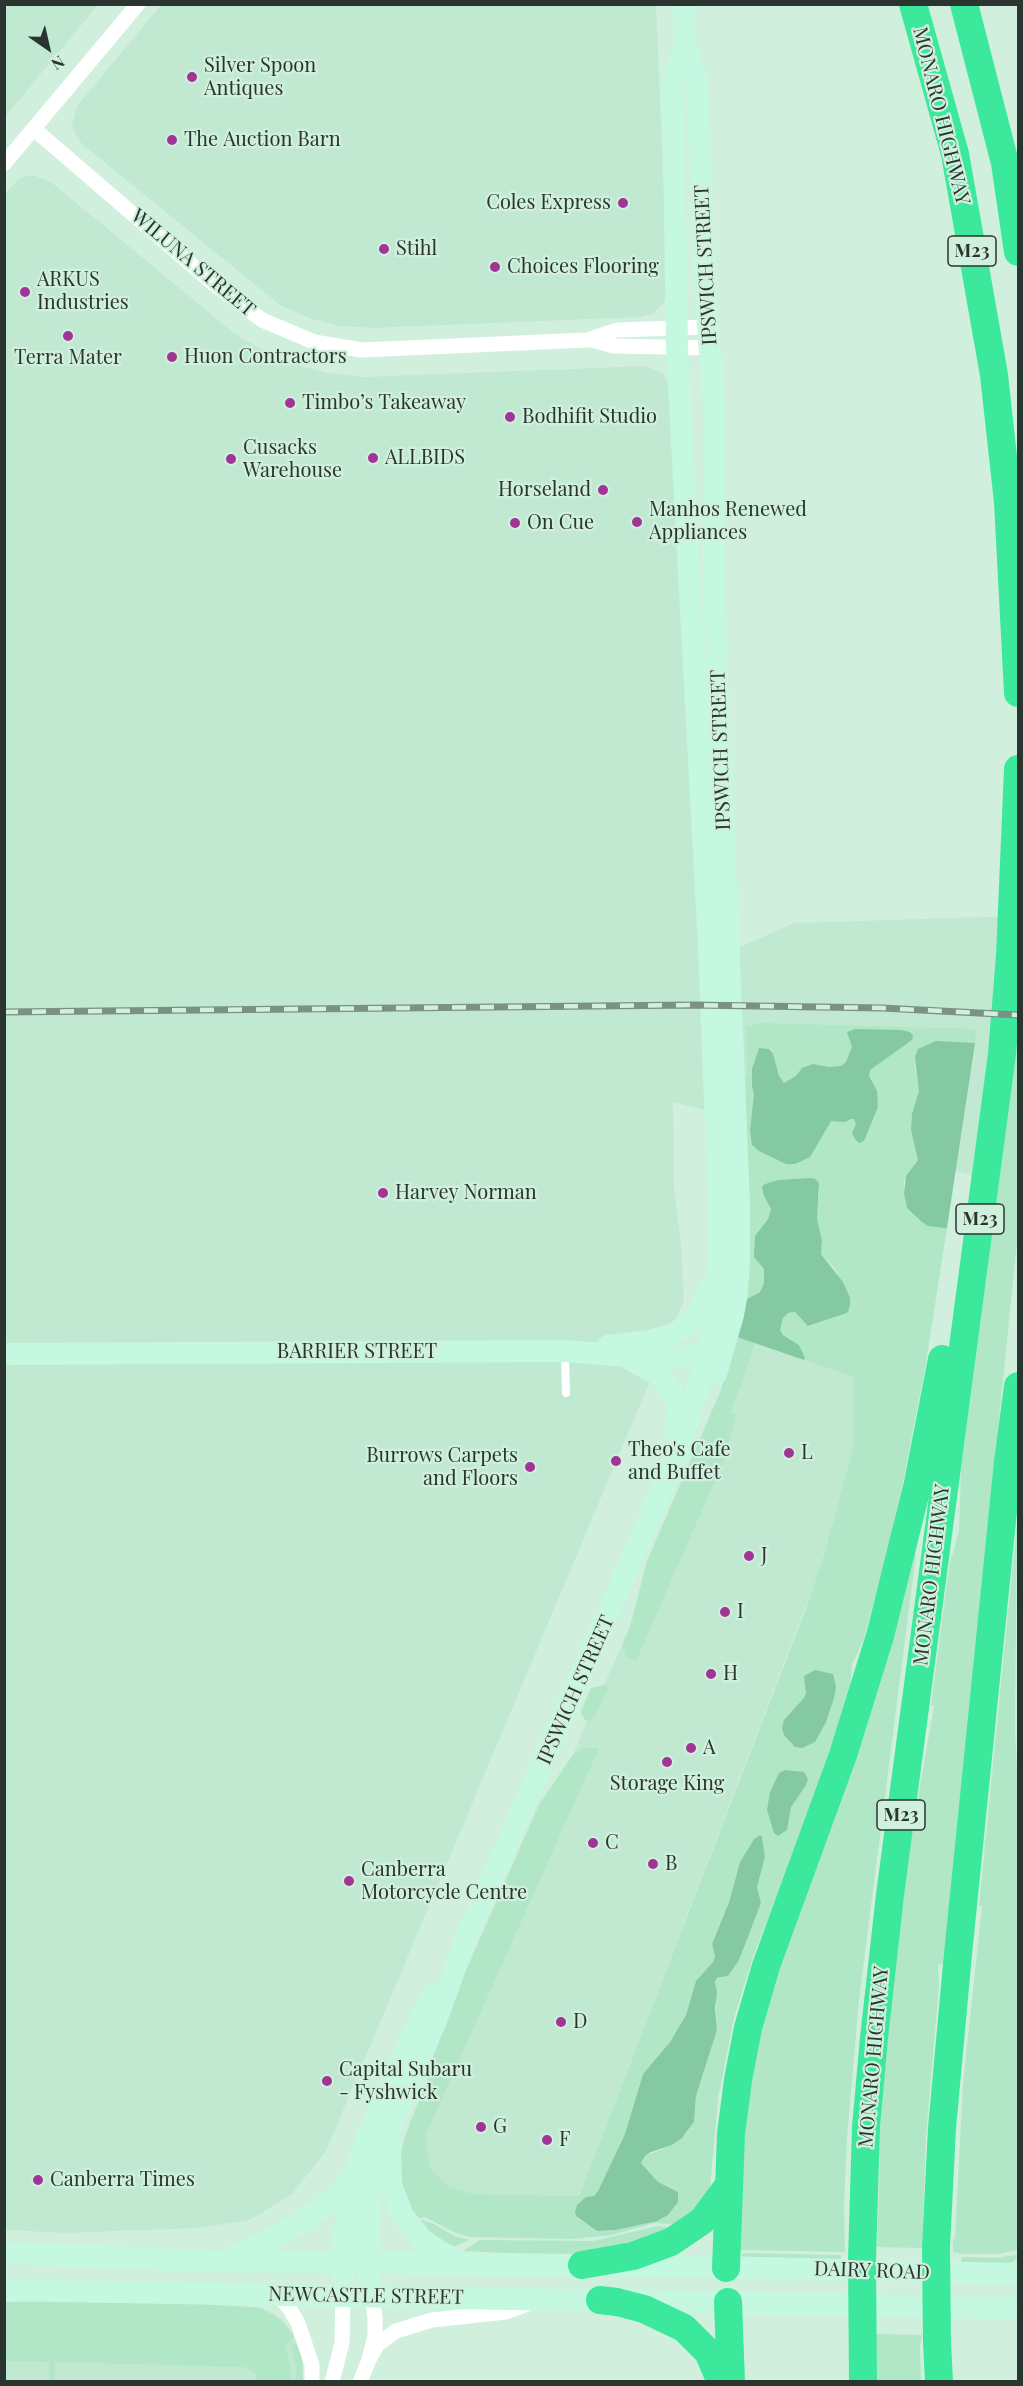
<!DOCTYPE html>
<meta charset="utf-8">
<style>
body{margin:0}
#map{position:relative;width:1023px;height:2386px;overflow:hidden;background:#d0f0dd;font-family:"Playfair Display",serif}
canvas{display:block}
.frame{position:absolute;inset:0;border:6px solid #29352e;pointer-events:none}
.north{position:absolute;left:18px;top:18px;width:60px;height:60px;-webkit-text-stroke:4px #d0f0dd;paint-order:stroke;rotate:146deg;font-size:16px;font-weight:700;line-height:24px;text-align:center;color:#29352e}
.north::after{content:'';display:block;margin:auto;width:21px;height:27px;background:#29352e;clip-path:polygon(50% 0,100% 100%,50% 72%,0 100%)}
</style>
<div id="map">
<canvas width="1023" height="2386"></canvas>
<div class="frame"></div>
<div class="north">N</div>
</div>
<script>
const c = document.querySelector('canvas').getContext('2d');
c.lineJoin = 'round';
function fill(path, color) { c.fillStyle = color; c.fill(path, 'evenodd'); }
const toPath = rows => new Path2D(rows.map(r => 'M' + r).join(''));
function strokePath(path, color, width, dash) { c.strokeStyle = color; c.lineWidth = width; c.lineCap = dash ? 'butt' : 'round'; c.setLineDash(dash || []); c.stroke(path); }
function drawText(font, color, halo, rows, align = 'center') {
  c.font = font + ' "Playfair Display",serif'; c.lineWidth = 4.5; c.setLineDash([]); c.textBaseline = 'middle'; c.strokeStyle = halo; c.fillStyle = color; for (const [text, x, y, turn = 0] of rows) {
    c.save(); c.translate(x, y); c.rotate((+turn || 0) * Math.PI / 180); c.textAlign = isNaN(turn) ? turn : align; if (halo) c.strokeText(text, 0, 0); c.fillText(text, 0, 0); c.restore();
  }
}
fill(toPath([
 [4,5,98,5,5,117,4,117],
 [161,5,656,5,668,287,666,300,654,313,640,317,375,328,339,326,309,318,280,305,82,144,75,134,72,125,77,106],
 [33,175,51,182,235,334,270,354,303,367,329,373,364,377,646,366,662,373,668,382,700,948,742,946,794,923,1018,916,1018,1187,673,1102,674,1188,681,1244,684,1300,326,2151,292,2194,250,2220,198,2228,64,2233,5,2230,4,194,20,178],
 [737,1337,853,1376,853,1448,817,1577,579,2196,474,2194,448,2187,430,2168,426,2145,409,2124,427,2082,434,2050,445,2018,538,1806,574,1753,587,1721,581,1715,581,1711,591,1688,604,1685,629,1629,647,1561,721,1390],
 [5,2302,242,2306,260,2308,276,2315,291,2331,302,2357,303,2382,5,2382]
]), '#c1e9d1');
fill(toPath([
 [763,1023,976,1029,975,1043,936,1041,914,1064,919,1091,912,1114,911,1130,918,1160,904,1181,905,1201,907,1207,938,1228,947,1228,926,1363,904,1477,888,1549,863,1641,852,1665,850,1690,801,1836,754,1954,734,2018,718,2099,710,2188,680,2228,670,2224,655,2223,612,2235,573,2239,469,2237,454,2232,425,2217,415,2220,397,2169,405,2136,427,2082,434,2050,445,2018,540,1803,573,1755,584,1748,599,1748,426,2134,426,2145,430,2168,449,2187,474,2194,579,2196,805,1611,821,1564,853,1448,853,1377,804,1360,805,1356,799,1345,783,1334,780,1330,783,1318,788,1313,795,1312,809,1326,844,1314,846,1290,835,1269,821,1254,822,1240,817,1220,819,1191,810,1178,778,1180,765,1184,767,1202,771,1209,768,1219,755,1236,754,1253,764,1269,764,1283,760,1292,747,1299,744,1077,747,1076,746,1027,752,1026,752,1024],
 [760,1835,762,1837,765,1857,757,1887,761,1903,738,1960,728,1976,717,1979,715,1982,717,2030,696,2096,694,2122,686,2134,672,2145,645,2156,641,2163,658,2182,678,2192,662,2219,616,2230,597,2231,577,2218,586,2197,594,2196,598,2191,625,2134,643,2074,670,2042,686,2015,696,1981,713,1962,715,1956,712,1944,729,1901,740,1862,754,1839],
 [1017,1045,1018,1045,1018,1232,944,1963,938,1965,939,1986,926,2136,922,2248,877,2247,880,2157,878,2152,892,1987,913,1826,934,1706,931,1705,949,1567,959,1531,961,1469],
 [737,1337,755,1343,741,1385,730,1412,737,1414,724,1460,636,1661,626,1656,622,1646,632,1621,647,1561,721,1390],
 [1017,1522,1015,1727,1018,1793,1017,2250,999,2254,961,2254,953,2252,953,2239,955,2239,963,2084,982,1906,979,1905],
 [912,1551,916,1554,859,2000,847,2138,844,2204,845,2252,741,2250,738,2247,738,2171,758,2029],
 [606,1685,608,1688,595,1717,589,1721,585,1720,581,1711,591,1688],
 [422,2220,434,2224,454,2236,469,2240,451,2248,418,2222],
 [657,2226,675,2228,592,2254,552,2255,463,2251,480,2240,594,2241],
 [744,2253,841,2255,841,2261,743,2258,741,2255],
 [1015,2255,1017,2256,1016,2259,1011,2263,961,2263,962,2257,996,2258],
 [44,2301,203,2304,260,2308,282,2320,294,2336,285,2346,290,2364,290,2381,255,2381,258,2374,243,2367,55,2362,54,2381,49,2381,49,2362,5,2361,5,2302],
 [876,2334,922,2335,920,2346,921,2381,876,2381],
 [293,2344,297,2345,302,2357,303,2381,296,2381,296,2365,291,2347]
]), '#b1e7c7');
fill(toPath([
 [855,1029,901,1030,910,1032,913,1036,912,1040,870,1070,869,1076,877,1091,878,1107,864,1141,859,1143,855,1139,852,1133,856,1124,854,1119,851,1119,845,1122,831,1121,810,1157,795,1164,786,1164,759,1151,752,1145,750,1131,754,1094,752,1086,752,1069,759,1048,769,1049,773,1054,779,1076,784,1083,796,1076,802,1068,813,1064,829,1067,841,1066,846,1062,852,1047,847,1032],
 [936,1041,975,1043,947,1228,944,1228,928,1226,921,1221,907,1208,904,1194,906,1176,918,1160,911,1130,912,1114,919,1091,915,1057,918,1049],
 [810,1178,815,1179,819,1183,817,1219,822,1240,821,1254,843,1282,850,1298,850,1305,848,1312,844,1314,808,1326,795,1312,788,1313,783,1318,780,1330,783,1335,799,1345,805,1357,804,1360,737,1337,747,1299,760,1292,764,1283,764,1269,754,1257,754,1253,755,1236,768,1219,771,1209,764,1196,762,1187,765,1184,778,1180],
 [815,1670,833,1674,836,1687,834,1698,826,1722,815,1742,802,1748,795,1747,784,1735,782,1728,784,1720,804,1698,806,1693,804,1676],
 [785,1770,804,1772,808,1779,806,1785,791,1807,787,1830,778,1836,774,1833,767,1810,770,1792,779,1773],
 [760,1835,762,1837,765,1857,757,1887,761,1903,739,1960,728,1976,717,1978,715,1982,717,1993,715,2008,717,2030,696,2096,694,2122,682,2138,672,2145,651,2152,645,2156,641,2163,658,2182,678,2192,678,2202,668,2215,657,2221,616,2230,597,2231,577,2217,575,2213,577,2205,586,2197,594,2196,598,2191,625,2134,643,2074,670,2042,686,2015,696,1981,713,1962,715,1956,712,1944,729,1902,740,1862,754,1839]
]), '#84c9a2');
strokePath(toPath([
 [565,1353,566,1393]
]), '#fff', 8);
strokePath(toPath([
 [34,129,214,284,249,310,262,320,314,342,362,350,587,340,617,330,708,327],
 [4,164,138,4],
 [591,340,614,346,710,348],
 [278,2295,289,2308,298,2323,312,2365,312,2382],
 [369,2360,377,2345,396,2331,432,2320,506,2312,530,2303],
 [332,2382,342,2343,343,2295],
 [360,2382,369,2360,375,2336,375,2317,372,2296]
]), '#fff', 15);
strokePath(toPath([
 [683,4,685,46,697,81,706,297,714,405,714,589,739,1205,739,1262,737,1292,733,1315,716,1374],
 [608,1346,650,1341,674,1334,693,1320,700,1311,711,1284],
 [4,1354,565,1351,664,1359,693,1356,708,1351,717,1345],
 [631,1360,659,1375,674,1394,679,1408,674,1430],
 [390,2145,391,2185,403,2216,422,2239,440,2252,459,2261],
 [4,2253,208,2261,676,2266,1018,2274],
 [231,2257,275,2238,311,2216,342,2193,352,2178],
 [343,2275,345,2229,353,2177,367,2138,417,2025,432,1995],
 [4,2290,1018,2308],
 [372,2296,367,2270,367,2249,371,2193,379,2156,435,2023,468,1933,681,1446,708,1351,718,1295,719,1205,709,947,677,348,673,82,685,46]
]), '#c4f8e1', 22);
strokePath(toPath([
 [913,4,955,154,994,375,1008,502,1018,693],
 [964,4,1005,163,1018,252],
 [582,2265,633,2256,671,2242,702,2221,728,2186],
 [726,2268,731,2134,738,2080,748,2028,766,1966,843,1755,880,1636,918,1483,942,1359],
 [600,2300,617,2302,644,2309,684,2328,708,2352,721,2382],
 [728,2302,731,2382],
 [863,2382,862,2260,866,2127,874,2038,890,1895,1002,1054,1010,956,1018,769],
 [939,2382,937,2342,936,2247,942,2128,958,1954,1008,1462,1018,1386]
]), '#3ce99c', 28);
const rail = toPath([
 [4,1012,694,1005,882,1008,1018,1015]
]);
strokePath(rail, '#7b9184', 7);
strokePath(rail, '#d0f0dd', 4.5, [14]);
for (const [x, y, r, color] of [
 [192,77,6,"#a03596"],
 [172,140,6,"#a03596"],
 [623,203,6,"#a03596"],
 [384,249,6,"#a03596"],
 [495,267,6,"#a03596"],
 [25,292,6,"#a03596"],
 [68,336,6,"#a03596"],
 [172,357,6,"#a03596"],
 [290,403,6,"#a03596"],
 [510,417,6,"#a03596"],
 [373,458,6,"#a03596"],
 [231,459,6,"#a03596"],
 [603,490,6,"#a03596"],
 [637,522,6,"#a03596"],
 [515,523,6,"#a03596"],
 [383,1193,6,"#a03596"],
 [789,1453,6,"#a03596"],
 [616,1461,6,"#a03596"],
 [530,1467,6,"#a03596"],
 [749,1556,6,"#a03596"],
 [725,1612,6,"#a03596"],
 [711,1674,6,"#a03596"],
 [691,1748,6,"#a03596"],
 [667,1762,6,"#a03596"],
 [593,1843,6,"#a03596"],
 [653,1864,6,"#a03596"],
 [349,1881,6,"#a03596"],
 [561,2022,6,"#a03596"],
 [327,2081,6,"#a03596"],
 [481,2127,6,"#a03596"],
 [547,2140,6,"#a03596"],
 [38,2180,6,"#a03596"]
]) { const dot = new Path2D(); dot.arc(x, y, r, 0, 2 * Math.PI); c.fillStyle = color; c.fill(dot); strokePath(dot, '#d0f0dd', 2); }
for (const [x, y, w] of [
 [972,251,48],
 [980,1219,48],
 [901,1815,48]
]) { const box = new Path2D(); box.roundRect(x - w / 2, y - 15, w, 30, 4.5); c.fillStyle = '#d0f0dd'; c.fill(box); strokePath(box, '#29352e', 1.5); }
drawText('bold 18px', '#29352e', null, [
 ["M23",972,251],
 ["M23",980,1219],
 ["M23",901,1815]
]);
drawText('20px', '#29352e', '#d0f0dd', [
 ["Silver Spoon",204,66],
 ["Antiques",204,89],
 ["The Auction Barn",184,140],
 ["Coles Express",611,203,"right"],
 ["Stihl",396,249],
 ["Choices Flooring",507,267],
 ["ARKUS",37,280],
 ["Industries",37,303],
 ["Huon Contractors",184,357],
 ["Terra Mater",68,358,"center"],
 ["Timbo’s Takeaway",302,403],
 ["Bodhifit Studio",522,417],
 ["Cusacks",243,448],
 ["Warehouse",243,471],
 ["ALLBIDS",385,458],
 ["Horseland",591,490,"right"],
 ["Manhos Renewed",649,510],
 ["Appliances",649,533],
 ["On Cue",527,523],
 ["Harvey Norman",395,1193],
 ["Theo's Cafe",628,1450],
 ["and Buffet",628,1473],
 ["L",801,1453],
 ["Burrows Carpets",518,1456,"right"],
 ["and Floors",518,1479,"right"],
 ["J",761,1556],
 ["I",737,1612],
 ["H",723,1674],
 ["A",703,1748],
 ["Storage King",667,1784,"center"],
 ["C",605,1843],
 ["B",665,1864],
 ["Canberra",361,1870],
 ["Motorcycle Centre",361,1893],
 ["D",573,2022],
 ["Capital Subaru",339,2070],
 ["- Fyshwick",339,2093],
 ["G",493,2127],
 ["F",559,2140],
 ["Canberra Times",50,2180]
], 'left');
drawText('20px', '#29352e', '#d0f0dd', [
 ["MONARO HIGHWAY",941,116,76],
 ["WILUNA STREET",193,263,40],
 ["IPSWICH STREET",706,265,-93],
 ["IPSWICH STREET",721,750,-92],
 ["BARRIER STREET",357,1352],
 ["MONARO HIGHWAY",932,1575,-83],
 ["IPSWICH STREET",576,1690,-66],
 ["MONARO HIGHWAY",874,2057,-85],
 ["DAIRY ROAD",872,2271,2],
 ["NEWCASTLE STREET",366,2296,1]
]);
</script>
